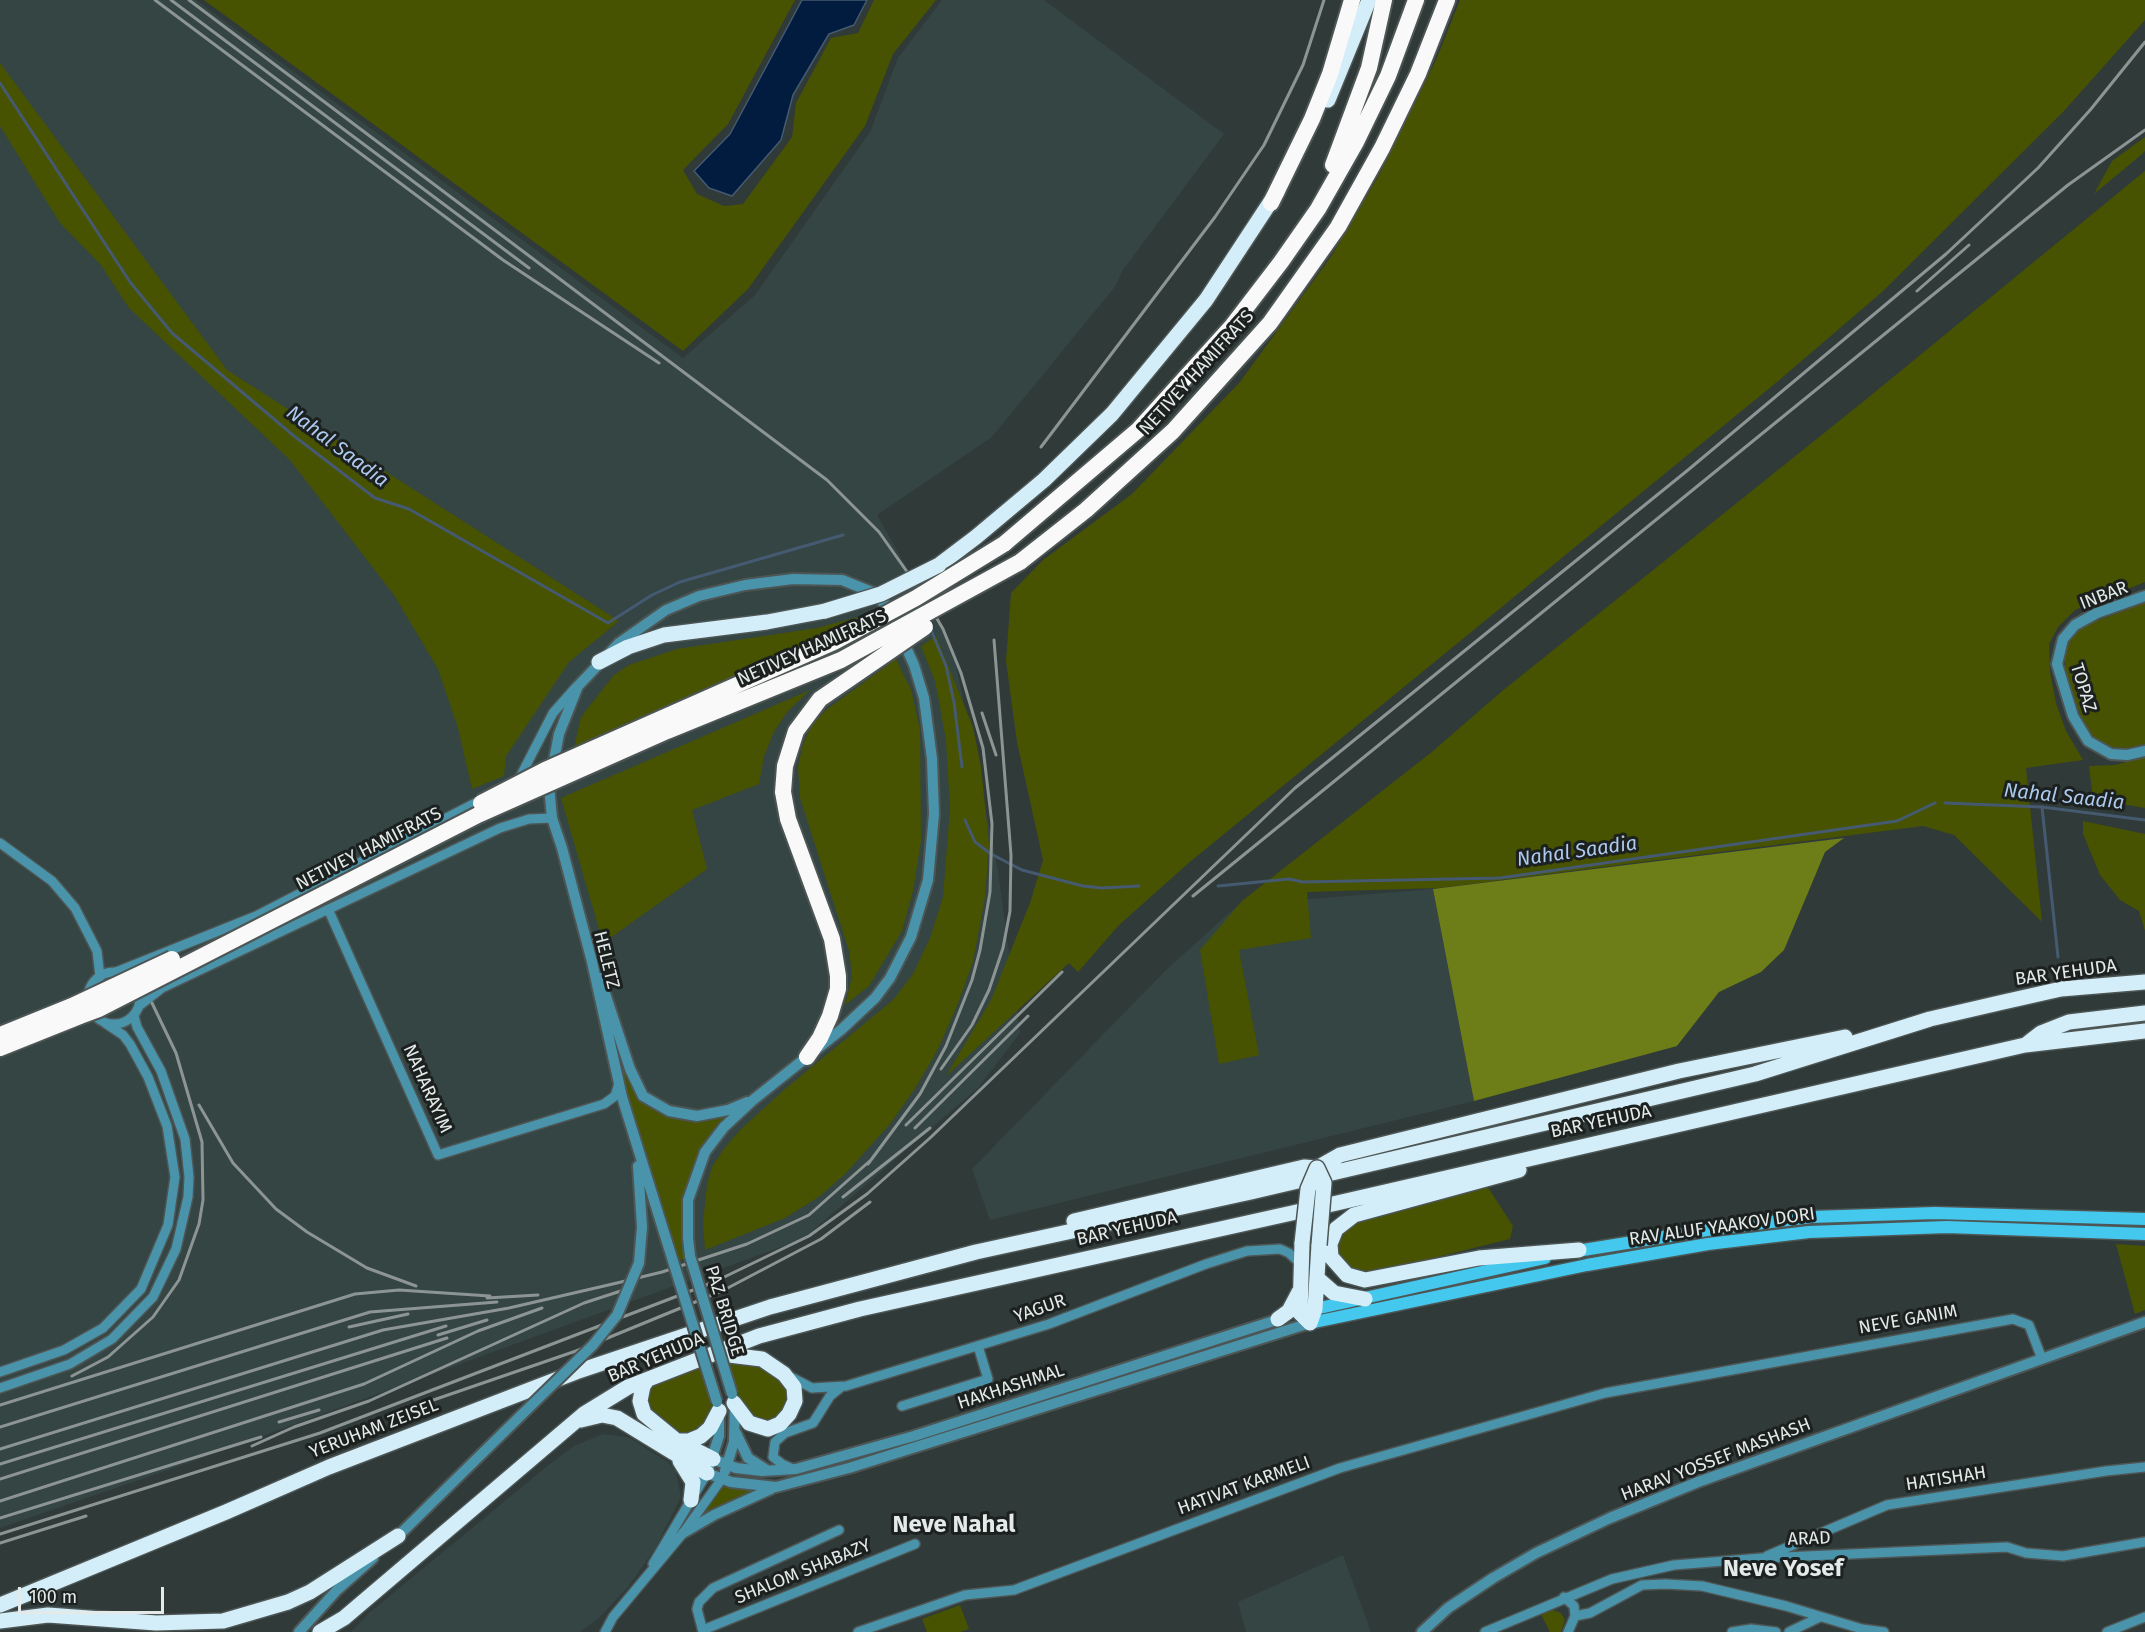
<!DOCTYPE html>
<style>
body{margin:0}
#map{position:relative;width:2145px;height:1632px;overflow:hidden;background:#303a39;font-family:"Fira Sans",sans-serif}
canvas{display:block}
.scale{position:absolute;left:18px;top:1587px;width:146px;height:27px;box-sizing:border-box;border:3px solid #e3eae9;border-top:0;padding-left:8px;font-size:18px;line-height:21px;white-space:nowrap;color:#e3eae9;-webkit-text-stroke:4px #1c201f;paint-order:stroke}
</style>
<div id="map">
<canvas width="2145" height="1632"></canvas>
<div class="scale">100 m</div>
</div>
<script>
const c = document.querySelector('canvas').getContext('2d');
c.lineJoin = 'round';
function fill(path, color) { c.fillStyle = color; c.fill(path, 'evenodd'); }
const toPath = rows => new Path2D(rows.map(r => 'M' + r).join(''));
function strokePath(path, color, width, dash) { c.strokeStyle = color; c.lineWidth = width; c.lineCap = dash ? 'butt' : 'round'; c.setLineDash(dash || []); c.stroke(path); }
function drawText(font, color, halo, rows, align = 'center') {
  c.font = font + ' "Fira Sans",sans-serif'; c.lineWidth = 6; c.setLineDash([]); c.textBaseline = 'middle'; c.strokeStyle = halo; c.fillStyle = color; for (const [text, x, y, turn = 0] of rows) {
    c.save(); c.translate(x, y); c.rotate((+turn || 0) * Math.PI / 180); c.textAlign = isNaN(turn) ? turn : align; if (halo) c.strokeText(text, 0, 0); c.fillText(text, 0, 0); c.restore();
  }
}
fill(toPath([
 [0,0,196,0,683,358,755,295,870,132,898,58,942,0,1044,0,1224,134,1123,270,1114,288,992,437,877,515,953,650,998,871,1020,1033,978,1088,803,1239,191,1462,0,1528],
 [1433,889,1474,1101,990,1220,972,1169,1165,971,1238,905],
 [603,1434,628,1437,668,1462,676,1471,681,1497,656,1547,628,1587,598,1619,580,1632,351,1632,369,1613,546,1467,574,1446],
 [1343,1555,1371,1632,1246,1632,1238,1602]
]), '#344543');
fill(toPath([
 [204,0,795,0,728,124,683,170,697,194,724,206,743,204,792,137,796,103,831,38,858,33,874,0,936,0,893,54,865,126,748,289,683,351],
 [1460,0,2145,0,2145,20,2063,112,1882,292,1777,382,1191,861,1119,925,1078,972,1069,963,946,1076,991,1000,1030,903,1043,860,1017,742,1006,661,1011,593,1043,560,1132,494,1240,382,1332,255,1378,177,1436,60],
 [0,63,227,370,619,621,569,662,506,756,504,776,472,789,458,728,438,669,394,595,290,460,129,308,101,265,60,223,0,126],
 [2145,137,2145,151,2141,155,2094,194,2112,161],
 [2145,171,2145,582,2075,610,2058,627,2049,644,2050,672,2056,703,2066,731,2083,760,2026,768,2042,922,1954,835,1923,826,1439,888,1307,892,1311,938,1239,950,1259,1055,1219,1064,1200,950,1242,901,1433,751,1501,692,1864,401],
 [2145,603,2145,744,2127,748,2112,747,2093,737,2083,723,2065,670,2065,650,2073,636,2083,626],
 [880,611,813,644,573,752,581,717,614,675,629,665,677,649,817,628],
 [936,636,973,727,981,767,989,844,985,897,973,962,957,1006,936,1053,914,1090,890,1124,845,1174,820,1196,785,1218,705,1250,703,1224,707,1184,712,1167,723,1150,739,1131,785,1089,893,1000,913,974,930,938,943,897,950,808,946,741,939,701,935,681,921,646],
 [896,659,911,690,920,730,921,841,913,891,902,931,869,986,845,1005,852,976,849,951,800,798,798,766,803,744,812,725,826,710],
 [810,690,787,712,774,732,764,756,759,784,692,810,707,869,603,943,561,798],
 [2145,757,2145,808,2093,799,2089,766,2115,765],
 [2083,821,2145,834,2145,931,2139,911,2120,900,2100,875,2083,834],
 [622,1057,652,1107,673,1118,697,1120,730,1113,730,1116,702,1148,688,1181,682,1214,686,1259,678,1260,645,1158,616,1058],
 [1487,1186,1513,1226,1510,1239,1361,1276,1345,1269,1333,1244,1345,1224],
 [2116,1244,2145,1246,2145,1310,2135,1314],
 [751,1360,787,1384,788,1407,773,1422,753,1420,739,1402,729,1363],
 [702,1367,714,1406,708,1423,686,1437,655,1421,644,1400,649,1384],
 [723,1484,758,1489,693,1523],
 [960,1605,969,1629,960,1632,927,1632,922,1619],
 [1550,1609,1561,1613,1565,1620,1561,1632,1550,1632,1541,1614]
]), '#475300');
fill(toPath([
 [1844,838,1825,852,1784,950,1761,972,1719,992,1677,1046,1474,1101,1433,889]
]), '#6d7d18');
const water = toPath([
 [802,0,867,0,854,25,829,34,793,95,781,140,732,196,709,188,694,171,730,134,802,0]
]);
fill(water, '#011c3e');
strokePath(water, '#455a71', 1.5);
strokePath(toPath([
 [0,83,130,282,172,333,294,436,375,498,409,509,608,623,652,595,680,582,843,535],
 [931,630,946,666,954,702,962,767],
 [1945,803,2042,807,2145,820],
 [2042,807,2058,957],
 [965,820,975,842,991,854,1022,870,1083,886,1102,888,1139,886],
 [1218,886,1289,879,1303,882,1500,878,1897,821,1935,803]
]), '#455a71', 3);
const minor = toPath([
 [514,783,519,779,553,713,576,687],
 [0,843,52,881,75,908,97,951,100,977],
 [329,911,438,1155,604,1104,615,1096,619,1083],
 [116,972,256,916,483,799],
 '88 998a26 26 0 1 1 52 0a26 26 0 1 1-52 0Z',
 [139,1006,162,988,500,828,529,819,552,818],
 [0,1372,64,1350,103,1328,141,1289,168,1225,175,1177,167,1126,148,1077,130,1044,123,1035,105,1023],
 [789,1376,812,1388,846,1386,1049,1324,1206,1264,1247,1251,1280,1249,1289,1253,1301,1264],
 [0,1388,70,1364,112,1339,153,1297,176,1249,188,1197,189,1177,185,1139,161,1071,137,1027,134,1016],
 [902,1406,988,1379,978,1346],
 [793,1469,782,1464,773,1457,775,1442,785,1433,813,1423,830,1396,840,1388],
 [1767,1556,1887,1505,2106,1471,2145,1467],
 [653,1564,707,1473],
 [1564,1597,1574,1606,1575,1616],
 [1575,1616,1590,1613,1642,1585,1665,1584,1702,1586,1786,1606,1862,1629,1884,1632],
 [703,1630,915,1544],
 [605,1632,613,1617,683,1533,721,1480],
 [703,1632,697,1609,699,1602,713,1588,839,1530],
 [858,1632,965,1595,1014,1590,1340,1468,1605,1393,2013,1319,2029,1325,2042,1359],
 [1485,1632,1612,1579,1674,1565,1762,1558,2007,1547,2026,1553,2063,1556,2145,1542],
 [1568,1632,1575,1616],
 [1732,1632,1751,1629,1776,1632],
 [1789,1632,1820,1617],
 [2107,1632,2145,1617]
]);
const tertiary = toPath([
 [2145,596,2097,613,2075,625,2063,639,2057,664,2073,716,2088,741,2111,754,2127,755,2145,751],
 [600,978,630,1069,643,1096,669,1111,697,1116,728,1110,747,1102],
 [638,1166,642,1227],
 [667,1242,622,1097,592,962,562,848,552,818,549,786,559,734,578,686,619,643,666,610,699,596,745,585,793,579,842,580,872,592,888,607,914,665,924,698,932,759,934,814,928,880,911,937,890,978,875,998,842,1029,753,1100,724,1127,705,1152,688,1200,688,1238],
 [719,1411,719,1436,707,1473,731,1482,776,1487,849,1468,1310,1323],
 [736,1433,748,1458,765,1469],
 [713,1459,736,1468,762,1471,796,1469,914,1436,1283,1318],
 [725,1471,734,1442,735,1404],
 [683,1533,714,1515,771,1489],
 [394,1540,505,1431],
 [299,1632,337,1590,373,1558],
 [1422,1632,1448,1608,1493,1578,1536,1553,1610,1518,1698,1482,2145,1322]
]);
const secondary = toPath([
 [1571,1252,1707,1230,1811,1217,1935,1213,2145,1219],
 [1315,1309,1545,1258],
 [1310,1323,1587,1265,1708,1244,1809,1232,1947,1227,2145,1234]
]);
const trunk = toPath([
 [1328,100,1369,0],
 [939,565,976,537,1044,480,1112,414,1206,300,1277,192],
 [599,662,628,647,664,635,767,622,825,611],
 [2028,1043,2041,1033,2069,1022,2145,1013],
 [1519,1170,1354,1215,1336,1229,1330,1244,1331,1257,1347,1275,1365,1280,1479,1258,1579,1250],
 [1074,1221,1304,1167,1317,1168,1340,1155,1679,1071,1845,1037],
 [1302,1243,1300,1313,1310,1323,1315,1309,1319,1245],
 [1318,1279,1334,1293,1365,1299],
 [1278,1319,1289,1311,1299,1292],
 [721,1354,762,1359,784,1374,794,1387,795,1401,789,1414,780,1424,768,1429,749,1423,734,1403],
 [647,1380,643,1386,640,1401,644,1414,677,1441,713,1459],
 [581,1420,602,1415,617,1418,707,1473],
 [677,1441,689,1441,701,1436,710,1428,719,1411],
 [680,1461,693,1482,691,1500],
 [0,1605,226,1512,329,1467,576,1372,770,1307,976,1252,1251,1192,1755,1074,1930,1019,1999,1003,2061,989,2145,982],
 [0,1621,48,1615,156,1623,223,1621,288,1602,310,1592,398,1536],
 [320,1632,344,1618,584,1414,628,1387,759,1336,860,1309,1337,1203,2025,1045,2145,1031]
]);
const motorway = toPath([
 [1333,165,1369,68,1384,0],
 [1271,203,1312,119,1330,74,1352,0],
 [1004,544,1138,430,1232,326,1281,262,1318,209,1356,142,1388,76,1416,0],
 [1020,562,1086,510,1173,431,1270,323,1338,227,1382,148,1418,74,1447,0],
 [785,766,783,792,788,819,832,939,838,976,838,989,830,1016,820,1038,807,1057],
 [0,1035,72,1006],
 [0,1048,80,1016]
]);
strokePath(minor, '#4d5655', 12);
strokePath(tertiary, '#4d5655', 14);
strokePath(secondary, '#4d5655', 15);
strokePath(trunk, '#4d5655', 18);
strokePath(motorway, '#4d5655', 20);
strokePath(minor, '#4a94ab', 9);
strokePath(tertiary, '#4a94ab', 10);
strokePath(secondary, '#45c8ed', 12);
strokePath(trunk, '#d3eef8', 15);
strokePath(motorway, '#f9f9f9', 16);
strokePath(toPath([
 [155,0,503,260,659,363],
 [171,0,529,268],
 [189,0,827,480,879,532,922,593,943,629,961,673,983,748,992,824,990,892,980,950,972,980,946,1046,920,1094,868,1164],
 [1917,291,1969,245],
 [1041,447,1215,217,1264,145,1303,65,1324,0],
 [982,713,996,755],
 [1193,896,2068,185,2145,130],
 [941,1069,972,1025,989,990,1003,948,1010,911,1011,855,994,640],
 [199,1105,233,1163,276,1209,307,1232,367,1268,416,1286],
 [906,1125,1062,972],
 [915,1128,1028,1016],
 [843,1197,930,1128],
 [487,1298,538,1295],
 [349,1327,408,1314],
 [438,1335,487,1320],
 [72,1376,108,1357,153,1317,179,1280,199,1224,203,1200,202,1142,176,1053,152,1003],
 [0,1405,355,1294,399,1290,490,1296],
 [413,1407,576,1351,722,1291,821,1239,870,1202],
 [279,1422,319,1410],
 [0,1427,370,1312,497,1302],
 [252,1446,294,1427,369,1401,584,1303,633,1287],
 [0,1449,383,1330,509,1308,617,1283,662,1272,747,1244,809,1215,872,1159],
 [0,1464,446,1326],
 [0,1479,447,1338],
 [0,1501,364,1384,478,1331,542,1308],
 [0,1518,261,1437],
 [0,1534,320,1433,714,1282,809,1236,867,1194,930,1138,1295,788,1688,470,1946,254,2038,168,2091,109,2145,42],
 [0,1543,86,1516]
]), '#8c9594', 3);
const tertiaryBridge = toPath([
 [688,1238,690,1256,732,1394],
 [667,1242,717,1402],
 [505,1431,593,1345,617,1315,639,1263,642,1227]
]);
const trunkBridge = toPath([
 [825,611,881,594,939,565],
 [1302,1243,1308,1189,1317,1168,1324,1183,1319,1245]
]);
const motorwayBridge = toPath([
 [785,766,796,731,820,699,925,627],
 [481,803,545,770,834,642,916,598,1004,544],
 [72,1006,172,959],
 [80,1016,99,1009,478,815,667,731,841,660,1020,562]
]);
strokePath(tertiaryBridge, '#4d5655', 14, []);
strokePath(trunkBridge, '#4d5655', 18, []);
strokePath(motorwayBridge, '#4d5655', 20, []);
strokePath(tertiaryBridge, '#4a94ab', 10);
strokePath(trunkBridge, '#d3eef8', 15);
strokePath(motorwayBridge, '#f9f9f9', 16);
drawText('18px', '#e3eae9', '#1c201f', [
 ["NETIVEY HAMIFRATS",1197,373,-48],
 ["INBAR",2104,596,-21],
 ["NETIVEY HAMIFRATS",812,648,-24],
 ["TOPAZ",2083,688,73],
 ["NETIVEY HAMIFRATS",369,849,-27],
 ["HELETZ",606,960,76],
 ["BAR YEHUDA",2066,973,-8],
 ["NAHARAYIM",427,1089,66],
 ["BAR YEHUDA",1601,1122,-12],
 ["RAV ALUF YAAKOV DORI",1722,1227,-8],
 ["BAR YEHUDA",1127,1229,-13],
 ["YAGUR",1040,1309,-19],
 ["PAZ BRIDGE",724,1311,73],
 ["NEVE GANIM",1908,1320,-10],
 ["BAR YEHUDA",656,1358,-23],
 ["HAKHASHMAL",1011,1387,-18],
 ["YERUHAM ZEISEL",374,1429,-21],
 ["HARAV YOSSEF MASHASH",1716,1460,-21],
 ["HATISHAH",1946,1479,-9],
 ["HATIVAT KARMELI",1244,1486,-20],
 ["ARAD",1809,1539,-2],
 ["SHALOM SHABAZY",803,1572,-22]
]);
drawText('italic 20px', '#adcaef', '#1c201f', [
 ["Nahal Saadia",337,447,37],
 ["Nahal Saadia",2064,797,6],
 ["Nahal Saadia",1577,852,-8]
]);
drawText('bold 24px', '#e3eae9', '#1c201f', [
 ["Neve Nahal",954,1525],
 ["Neve Yosef",1783,1569]
]);
</script>
